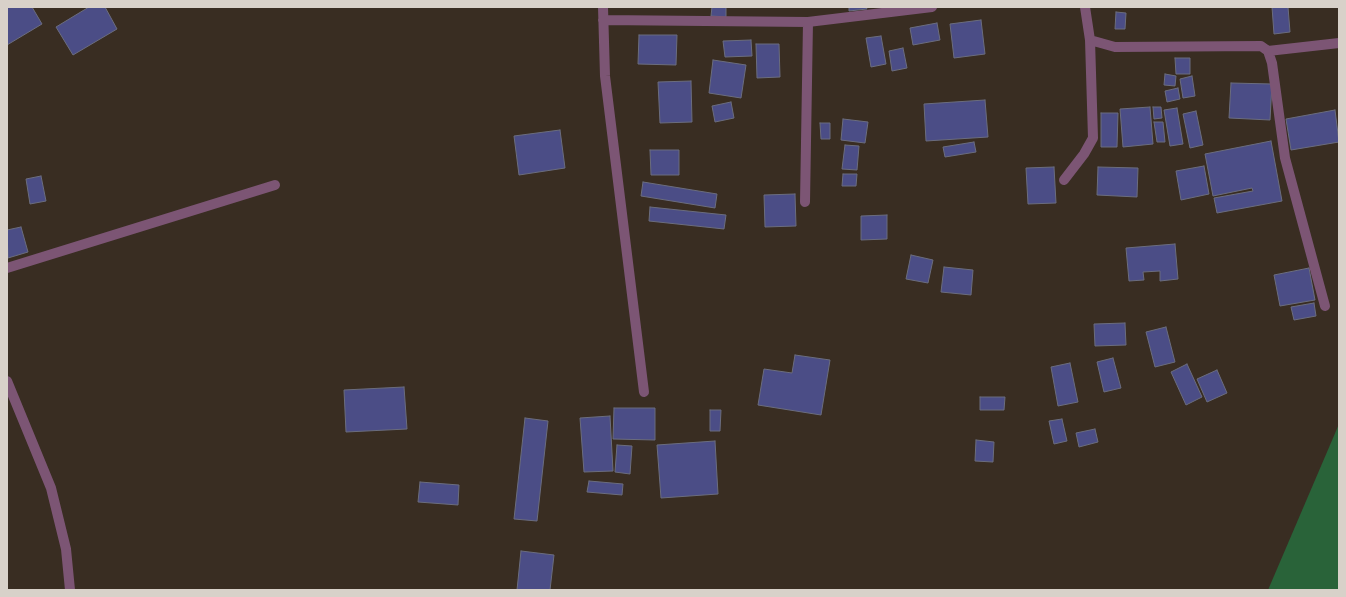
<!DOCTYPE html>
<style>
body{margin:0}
#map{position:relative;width:1346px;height:597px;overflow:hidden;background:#392d22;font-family:"IBM Plex Serif",serif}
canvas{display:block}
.frame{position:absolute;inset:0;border:8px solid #d8d1c9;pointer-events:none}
</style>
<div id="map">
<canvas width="1346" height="597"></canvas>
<div class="frame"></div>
</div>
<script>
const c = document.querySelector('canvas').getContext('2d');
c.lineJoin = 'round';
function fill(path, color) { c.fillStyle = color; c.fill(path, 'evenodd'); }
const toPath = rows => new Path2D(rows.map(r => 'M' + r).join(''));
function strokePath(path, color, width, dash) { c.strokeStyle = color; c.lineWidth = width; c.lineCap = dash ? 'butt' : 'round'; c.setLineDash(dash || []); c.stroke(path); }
fill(toPath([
 [1339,424,1339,590,1268,590]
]), '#296339');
const building = toPath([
 [7,7,32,7,42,24,7,45,7,7],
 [89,7,105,7,117,29,73,55,56,27,89,7],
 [712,7,726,7,726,17,711,16,712,7],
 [849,7,866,7,867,9,849,11,849,7],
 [1272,7,1288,7,1290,32,1274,34,1272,7],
 [1116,12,1126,13,1125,29,1115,29,1116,12],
 [981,20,985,54,954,58,950,24,981,20],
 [937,23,940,40,913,45,910,28,937,23],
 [639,35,677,35,676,65,638,64,639,35],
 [881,36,886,64,871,67,866,38,881,36],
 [751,40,752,56,725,57,723,41,751,40],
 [756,44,779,44,780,77,757,78,756,44],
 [903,48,907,68,892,71,889,51,903,48],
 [1175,58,1190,58,1190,74,1176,74,1175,58],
 [713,60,746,65,741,98,709,93,713,60],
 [1165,74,1176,76,1175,86,1164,85,1165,74],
 [1192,76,1195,96,1183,98,1180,79,1192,76],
 [691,81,692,122,660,123,658,82,691,81],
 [1231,83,1272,84,1270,120,1229,118,1231,83],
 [1178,88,1180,99,1167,102,1165,91,1178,88],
 [985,100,988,137,926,141,924,104,985,100],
 [731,102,734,118,715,122,712,106,731,102],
 [1150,107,1153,144,1123,147,1120,109,1150,107],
 [1153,107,1161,107,1162,118,1154,119,1153,107],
 [1177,108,1183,144,1170,146,1164,110,1177,108],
 [1335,110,1339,142,1291,150,1286,119,1335,110],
 [1196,111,1203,145,1190,148,1183,114,1196,111],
 [1101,113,1118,113,1117,147,1101,147,1101,113],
 [843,119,868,122,865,143,841,140,843,119],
 [1154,122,1163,122,1165,142,1157,142,1154,122],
 [820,123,830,123,830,139,821,139,820,123],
 [560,130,565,168,519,175,514,136,560,130],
 [1271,141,1282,201,1217,213,1214,198,1253,191,1252,188,1213,196,1205,154,1271,141],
 [974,142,976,152,945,157,943,147,974,142],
 [845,145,859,146,857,170,842,169,845,145],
 [650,150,679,150,679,175,651,175,650,150],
 [1204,166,1209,194,1181,200,1176,171,1204,166],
 [1054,167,1056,203,1028,204,1026,168,1054,167],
 [1098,167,1138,168,1137,197,1097,195,1098,167],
 [843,174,857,174,856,186,842,186,843,174],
 [41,176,46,201,30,204,26,179,41,176],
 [643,182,717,194,715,208,641,196,643,182],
 [795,194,796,226,765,227,764,195,795,194],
 [650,207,726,215,724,229,649,221,650,207],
 [887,215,887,239,861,240,861,216,887,215],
 [21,227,28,252,8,258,7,230,21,227],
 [1175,244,1178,279,1160,281,1160,271,1143,272,1144,280,1129,281,1126,248,1175,244],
 [911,255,933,260,928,283,906,279,911,255],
 [944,267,973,270,971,295,941,292,944,267],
 [1309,268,1315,300,1280,306,1274,275,1309,268],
 [1314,303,1316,316,1294,320,1291,307,1314,303],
 [1125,323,1126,345,1095,346,1094,324,1125,323],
 [1166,327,1175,362,1155,367,1146,332,1166,327],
 [795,355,830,360,821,415,758,405,764,369,792,373,795,355],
 [1113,358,1121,388,1104,392,1097,362,1113,358],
 [1070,363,1078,402,1058,406,1051,367,1070,363],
 [1187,364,1202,397,1186,405,1171,372,1187,364],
 [1217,370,1227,393,1207,402,1197,379,1217,370],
 [404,387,407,429,346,432,344,390,404,387],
 [980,397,1005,397,1004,410,980,410,980,397],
 [614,408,655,408,655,440,613,439,614,408],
 [710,410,721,410,720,431,710,431,710,410],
 [610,416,613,471,584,472,580,418,610,416],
 [525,418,548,421,537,521,514,519,525,418],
 [1062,419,1067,441,1054,444,1049,421,1062,419],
 [1095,429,1098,442,1079,447,1076,433,1095,429],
 [976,440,994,442,993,462,975,461,976,440],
 [715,441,718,494,661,498,657,445,715,441],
 [617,445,632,446,630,474,615,472,617,445],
 [589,481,623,484,622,495,587,492,589,481],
 [420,482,459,485,458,505,418,502,420,482],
 [521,551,554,555,550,590,517,590,521,551]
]);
fill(building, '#4b4d86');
strokePath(building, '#6b6d7e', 1);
strokePath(toPath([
 [603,7,605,76,644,392],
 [603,20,808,22,932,7],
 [1090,40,1115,47,1261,46,1268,51,1272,63,1285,158,1325,306],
 [1268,51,1339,43],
 [1064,180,1084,154,1093,138,1090,40,1085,7],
 [805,202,808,22],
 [7,268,275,185],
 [7,381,51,488,66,549,70,590]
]), '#7c5574', 10);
</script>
